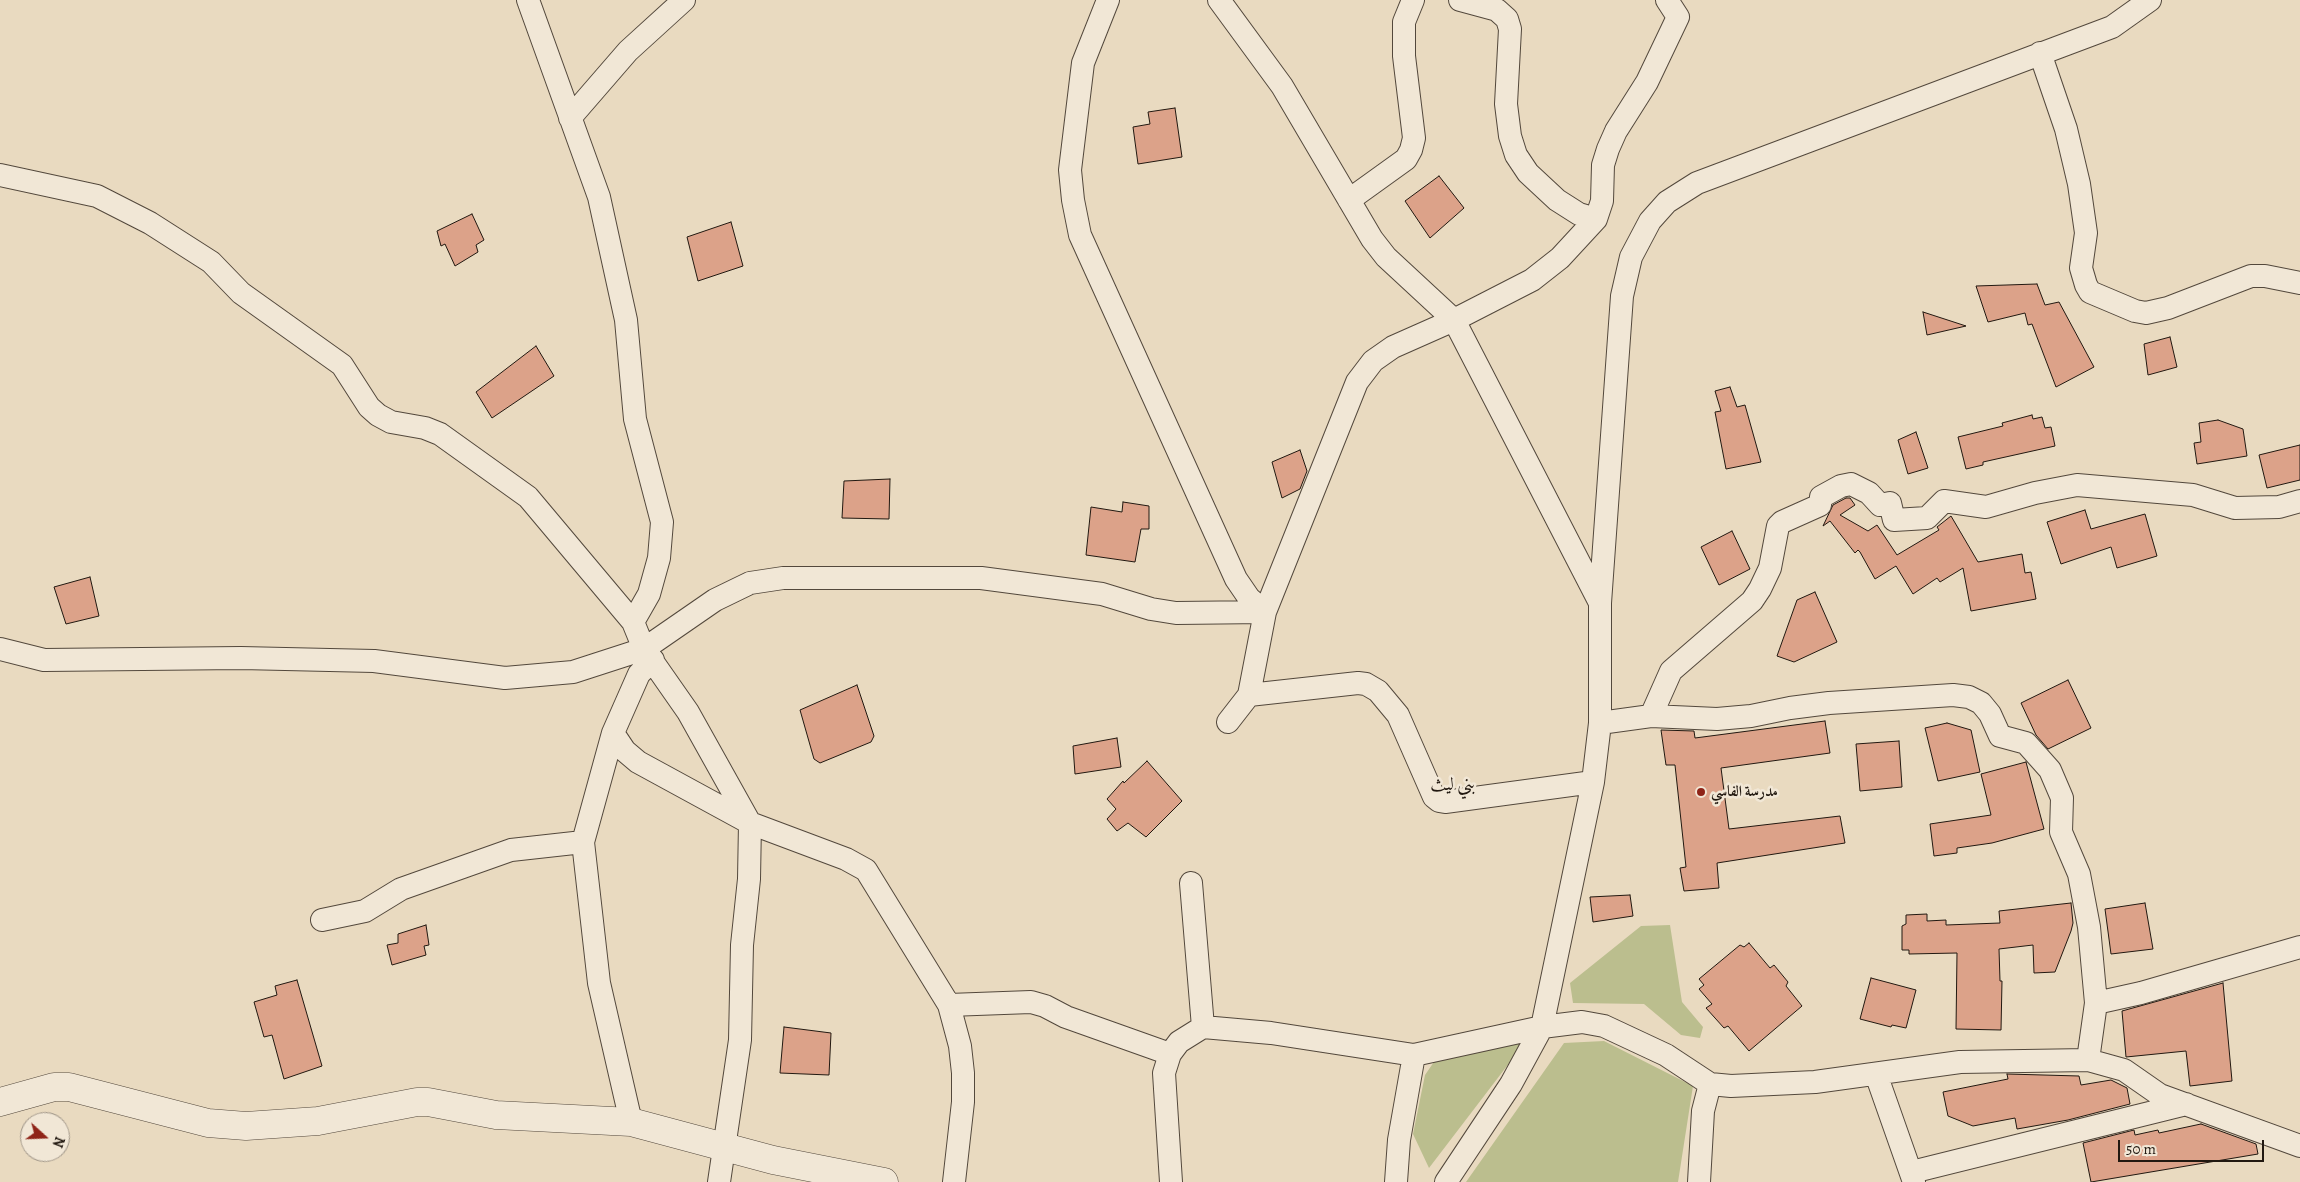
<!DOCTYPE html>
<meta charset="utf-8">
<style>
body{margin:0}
#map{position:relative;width:2300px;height:1182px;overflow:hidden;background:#e9dac0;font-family:Alegreya,serif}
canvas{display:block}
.north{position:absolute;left:20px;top:1112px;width:50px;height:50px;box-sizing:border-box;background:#f1e7d6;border:1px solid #9e9487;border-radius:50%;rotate:110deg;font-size:14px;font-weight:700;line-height:20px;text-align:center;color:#211810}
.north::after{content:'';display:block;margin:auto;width:18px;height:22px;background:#8f2418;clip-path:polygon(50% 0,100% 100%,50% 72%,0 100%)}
.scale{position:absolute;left:2118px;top:1140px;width:146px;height:22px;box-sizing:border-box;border:2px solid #211810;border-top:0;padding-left:6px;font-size:15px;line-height:18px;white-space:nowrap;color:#211810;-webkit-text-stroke:4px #f1e7d6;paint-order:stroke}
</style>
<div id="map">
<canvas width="2300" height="1182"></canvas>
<div class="north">N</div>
<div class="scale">50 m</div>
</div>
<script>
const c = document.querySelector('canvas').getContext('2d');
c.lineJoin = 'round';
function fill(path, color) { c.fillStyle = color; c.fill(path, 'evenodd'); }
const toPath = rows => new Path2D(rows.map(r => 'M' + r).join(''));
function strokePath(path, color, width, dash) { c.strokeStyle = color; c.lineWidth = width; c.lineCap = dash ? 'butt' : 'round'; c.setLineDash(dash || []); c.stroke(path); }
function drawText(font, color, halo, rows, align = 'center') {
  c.font = font + ' Alegreya,Amiri,serif'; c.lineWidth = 5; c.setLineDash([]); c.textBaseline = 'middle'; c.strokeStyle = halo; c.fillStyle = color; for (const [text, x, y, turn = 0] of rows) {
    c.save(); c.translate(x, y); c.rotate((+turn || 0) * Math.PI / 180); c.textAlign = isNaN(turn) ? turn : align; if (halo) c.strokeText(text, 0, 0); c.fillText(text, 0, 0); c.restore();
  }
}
fill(toPath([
 [1670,925,1682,1002,1703,1027,1700,1038,1681,1035,1644,1004,1573,1003,1570,983,1641,926],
 [1536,1028,1429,1168,1413,1134,1425,1075,1438,1056],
 [1604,1041,1693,1086,1678,1182,1466,1182,1564,1043]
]), '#bbbe8e');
const building = toPath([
 [1175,108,1182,157,1138,164,1133,127,1150,124,1148,112,1175,108],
 [1439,176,1464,208,1430,238,1405,201,1439,176],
 [472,214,484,240,476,245,478,252,455,266,445,244,441,246,437,231,472,214],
 [731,222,743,266,698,281,687,237,731,222],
 [2037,284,2045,305,2059,302,2094,367,2056,387,2032,324,2028,325,2025,313,1988,322,1976,286,2037,284],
 [1923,312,1966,326,1927,335,1923,312],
 [2170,337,2177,367,2148,375,2144,344,2170,337],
 [536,346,554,376,492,418,476,392,536,346],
 [1730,387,1737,407,1745,405,1761,462,1726,469,1715,412,1721,411,1715,391,1730,387],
 [2032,415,2033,419,2042,417,2045,428,2051,427,2055,446,1983,462,1983,465,1966,469,1958,437,2003,426,2002,423,2032,415],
 [2218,420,2243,429,2247,456,2197,464,2194,443,2201,442,2199,423,2218,420],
 [1916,432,1928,468,1908,474,1898,440,1916,432],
 [2300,445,2300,480,2267,488,2259,455,2300,445],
 [1300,450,1307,471,1300,489,1282,498,1272,462,1300,450],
 [890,479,889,519,842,518,844,481,890,479],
 [1846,498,1850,498,1855,505,1840,515,1868,531,1877,525,1897,555,1939,530,1937,527,1951,516,1978,562,2022,554,2025,573,2031,572,2036,599,1971,611,1963,568,1940,582,1937,578,1913,594,1896,566,1875,579,1860,552,1858,550,1855,553,1830,521,1823,526,1833,505,1846,498],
 [1123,502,1149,506,1149,529,1141,529,1135,562,1086,555,1091,507,1122,512,1123,502],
 [2085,510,2091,529,2145,514,2157,556,2117,568,2111,547,2061,564,2047,522,2085,510],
 [1732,531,1750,569,1719,585,1701,547,1732,531],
 [90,577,99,616,66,624,54,587,90,577],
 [1815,592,1837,642,1794,662,1777,656,1797,600,1815,592],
 [2068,680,2091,728,2048,749,2036,735,2021,703,2068,680],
 [857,685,874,736,871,742,820,763,814,759,800,710,857,685],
 [1825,721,1830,753,1721,768,1729,829,1840,816,1845,843,1717,863,1719,888,1684,891,1680,868,1686,867,1675,765,1666,765,1661,730,1694,731,1695,738,1825,721],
 [1947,723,1971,730,1980,772,1938,781,1925,728,1947,723],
 [1117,738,1121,767,1075,774,1073,746,1117,738],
 [1899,741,1902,787,1860,791,1856,744,1899,741],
 [1147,761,1182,801,1146,837,1128,823,1117,831,1107,819,1116,809,1107,799,1123,781,1124,783,1147,761],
 [2026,762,2044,829,1992,843,1957,848,1957,853,1934,856,1930,824,1991,815,1981,774,2026,762],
 [1630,895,1633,916,1593,922,1590,897,1630,895],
 [2071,903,2073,923,2071,931,2055,972,2034,973,2033,945,1999,949,2000,981,2002,981,2001,1030,1956,1029,1957,953,1909,954,1909,950,1902,950,1902,926,1906,924,1906,915,1927,914,1927,921,1946,920,1946,925,2000,923,1999,911,2071,903],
 [2145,903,2153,949,2111,954,2105,909,2145,903],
 [426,925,429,945,424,946,426,955,392,965,387,945,398,943,398,934,426,925],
 [1749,943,1770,968,1774,965,1788,982,1786,986,1802,1006,1749,1051,1728,1026,1724,1028,1706,1008,1712,1004,1699,989,1704,985,1699,979,1740,945,1744,947,1749,943],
 [1871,978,1916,990,1906,1028,1892,1025,1891,1027,1860,1019,1871,978],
 [297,980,322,1066,284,1079,272,1035,264,1037,254,1002,277,995,275,986,297,980],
 [2223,983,2232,1081,2190,1086,2186,1051,2126,1057,2122,1011,2223,983],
 [784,1027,831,1033,829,1075,780,1073,784,1027],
 [2007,1074,2079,1076,2081,1085,2111,1080,2127,1088,2130,1104,2068,1120,2017,1129,2015,1118,1973,1126,1948,1116,1943,1092,2008,1079,2007,1074],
 [2201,1124,2256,1144,2258,1154,2091,1182,2083,1143,2134,1130,2135,1135,2158,1130,2159,1133,2201,1124]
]);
fill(building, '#dca289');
strokePath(building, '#211810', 1);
const minor = toPath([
 [528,0,599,197,626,320,635,419,662,522,659,558,649,594,633,622],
 [1108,0,1083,63,1070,170,1073,200,1080,235,1236,579,1249,598,1265,612,1249,695,1228,722],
 [1219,0,1282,86,1372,239,1386,257,1454,320,1532,280,1560,258,1596,219,1602,201,1603,165,1608,149,1616,131,1647,82,1678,17,1667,0],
 [1460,0,1497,10,1507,19,1510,29,1506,104,1510,136,1516,155,1528,173,1557,200,1579,214,1596,219],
 [2040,53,2066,129,2079,184,2086,233,2081,268,2086,285,2090,292,2135,311,2146,313,2168,308,2251,276,2265,276,2300,283],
 [570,118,628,51,684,0],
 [0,175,97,196,150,223,211,262,241,293,342,365,369,407,378,415,391,422,425,428,440,434,528,497,633,622,644,649,688,712,750,823,749,879,742,945,740,1040,719,1182],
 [1349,200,1406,159,1411,150,1414,138,1404,56,1404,22,1413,0],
 [0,649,44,660,241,658,374,661,505,678,573,672,644,649,715,600,750,583,783,578,981,578,1102,594,1151,609,1176,613,1265,612,1357,382,1373,361,1393,347,1454,320,1600,603],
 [1249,695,1358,683,1366,684,1378,691,1398,715,1434,797,1439,801,1445,802,1593,782],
 [1651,716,1671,671,1752,601,1760,589,1770,568,1778,526,1782,522,1820,505,1821,497,1841,486,1851,484,1869,493,1880,505,1890,503,1894,520,1927,518,1944,501,1986,507,2035,493,2077,485,2193,495,2235,508,2279,507,2300,501],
 [1600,723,1651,716,1717,719,1751,716,1790,708,1829,703,1953,695,1969,697,1981,703,1990,714,2000,736,2026,743,2050,770,2062,798,2061,832,2079,874,2089,927,2096,1003,2088,1060],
 [613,733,625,751,638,762,750,823,846,859,866,870,949,1005,960,1046,963,1073,963,1102,954,1182],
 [322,920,365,911,401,889,511,850,583,842],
 [2096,1003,2141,993,2300,947],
 [949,1005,1031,1002,1045,1006,1066,1017,1170,1054],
 [1203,1027,1271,1033,1414,1055,1542,1027,1582,1022,1604,1026,1666,1055,1710,1084,1731,1086,1815,1082,1960,1062,2088,1060,2124,1070,2160,1095,2300,1146],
 [1876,1074,1914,1182],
 [631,1122,599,983,583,842,613,733,639,674,653,660],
 [1912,1172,2186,1104],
 [1171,1182,1164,1073,1170,1054,1179,1042,1203,1027,1191,883],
 [1396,1182,1399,1140,1414,1055],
 [1446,1182,1511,1084,1542,1027,1593,782,1600,723,1600,603,1622,296,1631,257,1650,221,1667,202,1697,183,2112,27,2150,0],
 [1699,1182,1703,1111,1710,1084]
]);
const tertiary = toPath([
 [0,1102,54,1087,69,1087,208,1123,246,1126,318,1121,417,1102,428,1102,496,1115,631,1122,773,1160,884,1182]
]);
strokePath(minor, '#53483c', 24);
strokePath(tertiary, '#53483c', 29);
strokePath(minor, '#f1e7d6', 22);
strokePath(tertiary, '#f1e7d6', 28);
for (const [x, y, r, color] of [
 [1701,792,5,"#8f2418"]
]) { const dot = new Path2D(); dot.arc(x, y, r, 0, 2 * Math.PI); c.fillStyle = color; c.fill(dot); strokePath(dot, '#f1e7d6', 2); }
drawText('bold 15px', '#211810', '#f1e7d6', [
 ["مدرسة الفاسي",1711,792]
], 'left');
drawText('18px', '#211810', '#f1e7d6', [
 ["بني ليث",1453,786]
]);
</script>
